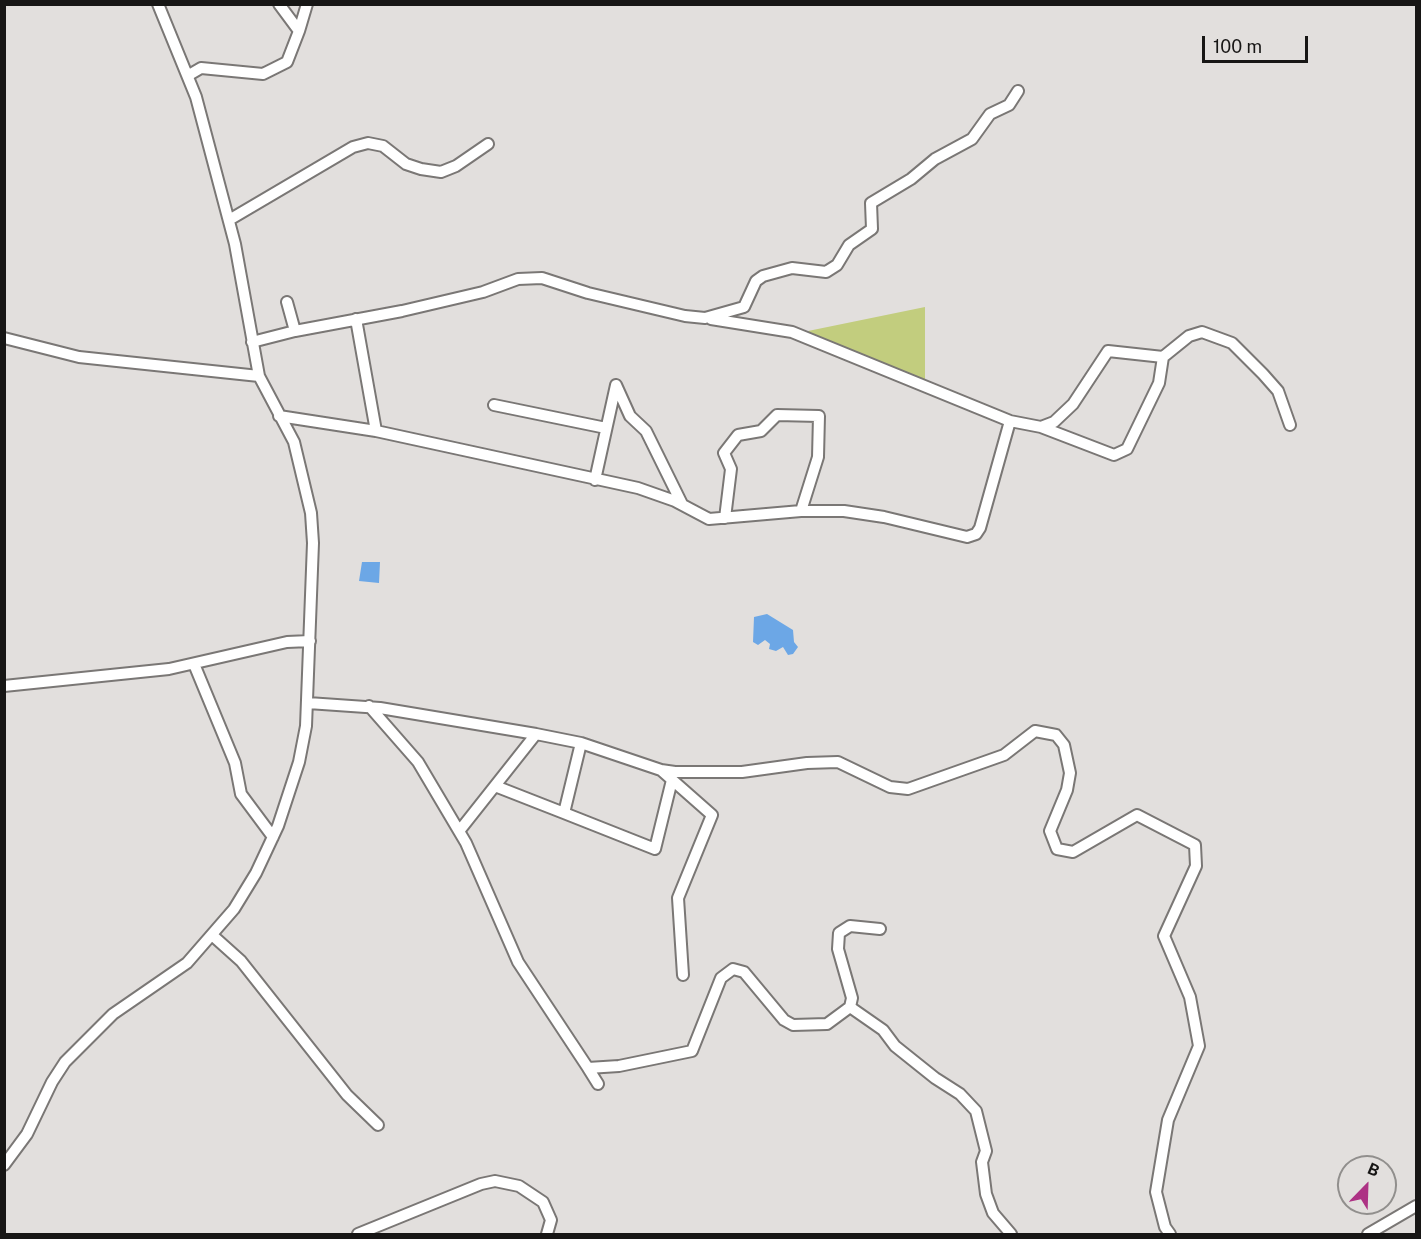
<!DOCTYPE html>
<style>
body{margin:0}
#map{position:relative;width:1421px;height:1239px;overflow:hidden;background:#e2dfdd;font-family:"Public Sans",sans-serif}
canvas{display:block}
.frame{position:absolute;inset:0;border:6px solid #171615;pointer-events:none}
.north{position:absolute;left:1337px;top:1155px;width:60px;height:60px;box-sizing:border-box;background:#e2dfdd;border:2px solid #918f8d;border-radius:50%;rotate:23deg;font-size:16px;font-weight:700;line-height:24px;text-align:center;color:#171615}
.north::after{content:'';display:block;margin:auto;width:21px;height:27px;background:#ad3284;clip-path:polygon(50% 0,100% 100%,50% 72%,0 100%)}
.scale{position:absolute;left:1202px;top:36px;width:106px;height:27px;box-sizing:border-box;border:3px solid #171615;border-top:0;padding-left:8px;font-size:18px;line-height:21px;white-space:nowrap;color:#171615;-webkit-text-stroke:4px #e2dfdd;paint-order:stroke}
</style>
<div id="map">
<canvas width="1421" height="1239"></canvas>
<div class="frame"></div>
<div class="north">B</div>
<div class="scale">100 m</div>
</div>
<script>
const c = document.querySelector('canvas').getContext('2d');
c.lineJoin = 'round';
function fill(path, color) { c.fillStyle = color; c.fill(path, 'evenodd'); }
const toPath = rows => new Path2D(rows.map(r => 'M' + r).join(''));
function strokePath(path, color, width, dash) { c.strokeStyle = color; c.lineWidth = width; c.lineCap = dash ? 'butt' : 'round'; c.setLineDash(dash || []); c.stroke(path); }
fill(toPath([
 [925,307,925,381,812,337,808,331]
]), '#c2cd7e');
fill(toPath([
 [362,562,380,562,379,583,359,581],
 [767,614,793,630,794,642,798,647,793,654,788,655,783,647,776,651,769,649,770,644,765,640,758,645,753,642,754,617]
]), '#6ca7e6');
const minor = toPath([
 [299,31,307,4],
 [189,75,201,68,263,74,287,62,299,31,279,4],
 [229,220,353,147,368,143,383,146,406,164,421,169,441,172,456,166,488,144],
 [287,302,295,331],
 [356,319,376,431],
 [711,319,792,332,1010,421,1041,427,1054,422,1073,404,1108,351,1163,357,1189,336,1202,332,1232,343,1263,374,1278,391,1290,425],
 [4,338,79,357,259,376],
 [252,342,295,331,402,311,483,292,518,279,542,278,588,293,685,316,705,318,744,307,756,281,763,276,792,268,826,272,837,265,849,245,872,229,871,203,911,179,935,159,972,139,990,114,1009,105,1018,91],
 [616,385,630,416,646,431,682,504],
 [494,405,606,428],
 [279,416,376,431,638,488,675,501,709,519,801,511,844,511,884,517,967,537,976,534,980,528,1010,421],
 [1041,427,1114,455,1127,449,1159,383,1163,357],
 [595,480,616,385],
 [725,518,731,469,724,453,738,435,761,431,777,415,819,416,818,457,801,511],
 [194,664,235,763,241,794,273,837],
 [4,686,169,669,287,642,310,641],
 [308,703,380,708,536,734,581,743,661,770,675,772,742,772,807,763,838,762,890,787,908,789,1004,755,1035,731,1056,735,1064,745,1070,773,1067,790,1050,831,1057,849,1073,852,1137,815,1195,845,1196,866,1164,936,1190,997,1199,1046,1168,1120,1156,1192,1165,1227,1170,1234],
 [369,706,418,762,466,843,518,962,588,1068,619,1066,692,1051,721,978,733,969,744,972,784,1020,793,1025,827,1024,850,1007,852,998,838,949,839,933,850,926,880,929],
 [661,770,712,815,678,898,683,975],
 [495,786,564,813,581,743],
 [564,813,655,849,672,780],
 [460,830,536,734],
 [212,935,241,961,347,1095,378,1125],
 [850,1007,883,1030,895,1046,935,1078,960,1094,976,1111,986,1151,982,1162,986,1194,993,1213,1011,1234],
 [588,1068,598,1084],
 [4,1165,27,1134,52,1082,65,1062,113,1014,187,963,234,909,256,873,278,826,299,762,306,726,313,543,311,513,294,442,259,376,235,244,196,97,158,4],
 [358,1234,481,1184,495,1181,519,1186,543,1202,551,1220,547,1234],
 [1368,1234,1416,1206]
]);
strokePath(minor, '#7a7775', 14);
strokePath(minor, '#fff', 10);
</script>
